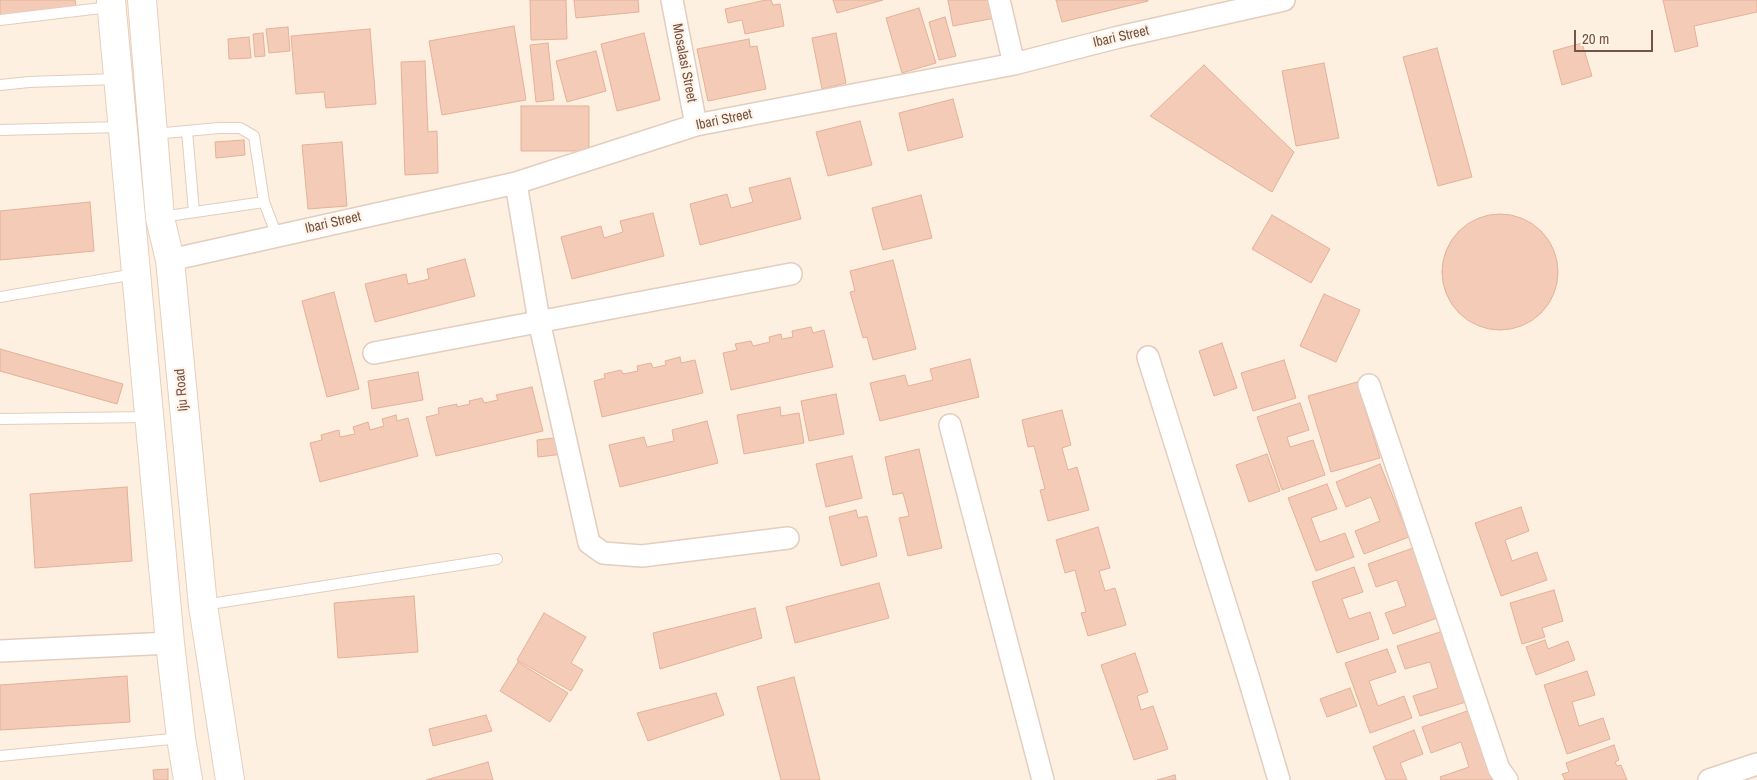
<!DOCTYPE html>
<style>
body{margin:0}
#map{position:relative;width:1757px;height:780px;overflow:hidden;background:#fdf0e0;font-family:"Archivo Narrow",sans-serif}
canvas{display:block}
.scale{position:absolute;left:1574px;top:30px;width:79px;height:22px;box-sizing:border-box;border:2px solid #745447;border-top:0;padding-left:6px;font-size:15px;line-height:18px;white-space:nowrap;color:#745447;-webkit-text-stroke:4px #fff4e7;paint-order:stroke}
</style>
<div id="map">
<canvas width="1757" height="780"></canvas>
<div class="scale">20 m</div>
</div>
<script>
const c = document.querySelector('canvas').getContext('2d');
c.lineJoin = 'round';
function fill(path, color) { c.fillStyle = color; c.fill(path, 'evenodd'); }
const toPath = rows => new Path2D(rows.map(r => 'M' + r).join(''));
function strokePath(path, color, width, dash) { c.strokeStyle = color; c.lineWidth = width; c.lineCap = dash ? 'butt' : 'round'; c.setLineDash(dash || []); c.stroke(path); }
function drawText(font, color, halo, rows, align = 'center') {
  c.font = font + ' "Archivo Narrow",sans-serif'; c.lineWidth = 4.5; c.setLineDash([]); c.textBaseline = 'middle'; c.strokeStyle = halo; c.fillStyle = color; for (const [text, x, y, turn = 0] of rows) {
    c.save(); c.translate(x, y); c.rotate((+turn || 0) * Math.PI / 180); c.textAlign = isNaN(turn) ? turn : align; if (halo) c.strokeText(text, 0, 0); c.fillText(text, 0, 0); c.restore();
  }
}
const building = toPath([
 [0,0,75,0,76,6,0,15,0,0],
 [530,0,566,0,567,39,531,40,530,0],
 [574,0,638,0,639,12,576,18,574,0],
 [766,0,771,0,773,5,780,4,784,26,745,34,742,20,728,23,725,9,766,0],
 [833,0,883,0,837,13,833,0],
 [948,0,991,0,995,18,953,26,948,0],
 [1056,0,1148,0,1148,1,1062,22,1056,0],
 [1663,0,1757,0,1757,12,1694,26,1698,46,1675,52,1663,0],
 [919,8,936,63,902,73,886,18,919,8],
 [945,17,956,56,939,60,929,22,945,17],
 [514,26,526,100,442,115,429,41,514,26],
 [288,27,290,51,269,53,266,29,288,27],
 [370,29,376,104,326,108,324,92,296,94,291,36,370,29],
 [263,33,265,56,255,57,253,34,263,33],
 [644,33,660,100,617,111,601,44,644,33],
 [836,33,846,83,822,89,812,38,836,33],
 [249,37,251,58,229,59,228,39,249,37],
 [749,39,750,47,757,46,766,89,708,101,697,49,749,39],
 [548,43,554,100,536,102,530,45,548,43],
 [1582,43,1592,76,1562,85,1553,51,1582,43],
 [1437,48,1472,177,1438,186,1403,57,1437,48],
 [596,51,606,91,567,102,556,61,596,51],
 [425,61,428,132,437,131,438,173,405,175,401,62,425,61],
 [1324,63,1339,138,1296,146,1282,71,1324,63],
 [1204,65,1294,152,1272,192,1150,116,1204,65],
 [953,99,963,137,908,151,899,113,953,99],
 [521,106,589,106,589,151,521,151,521,106],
 [860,121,872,165,828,176,816,132,860,121],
 [244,140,245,155,216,158,215,142,244,140],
 [342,142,347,206,308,209,302,145,342,142],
 [790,178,801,219,700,245,690,204,727,194,731,208,753,202,749,188,790,178],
 [921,195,932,238,883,250,872,208,921,195],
 [90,202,94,251,0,260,0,211,90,202],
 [653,213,664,256,572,279,561,237,601,226,604,238,623,232,620,221,653,213],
 '1442 272a58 58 0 1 1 116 0a58 58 0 1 1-116 0Z',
 [1272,215,1330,249,1311,283,1252,249,1272,215],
 [465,259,475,296,375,322,365,284,406,274,408,284,429,279,427,269,465,259],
 [893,260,916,349,873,360,867,337,863,338,850,292,855,291,850,271,893,260],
 [334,292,359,389,327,397,302,301,334,292],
 [1324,294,1360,310,1336,362,1300,346,1324,294],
 [811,327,813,333,824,330,833,367,731,390,723,353,737,350,735,344,751,341,753,346,770,342,769,337,781,334,782,339,793,337,792,331,811,327],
 [1222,343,1237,388,1214,396,1199,351,1222,343],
 [0,349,123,384,117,404,0,371,0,349],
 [680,357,681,363,695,360,703,393,602,417,594,381,605,378,604,374,621,370,623,374,638,371,637,366,651,363,653,368,666,365,665,361,680,357],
 [970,359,979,397,880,421,870,383,905,375,908,386,933,380,930,369,970,359],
 [1284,360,1296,398,1253,411,1241,373,1284,360],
 [418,372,423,400,372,409,368,381,418,372],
 [1357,382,1380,458,1331,472,1308,396,1357,382],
 [532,387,543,431,436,456,426,417,439,414,438,408,457,404,457,407,470,404,469,401,482,398,484,403,498,400,496,395,532,387],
 [836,394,844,434,809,441,801,401,836,394],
 [1300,403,1309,430,1287,437,1290,447,1313,440,1325,475,1282,490,1257,417,1300,403],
 [780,407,781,416,799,413,804,443,744,454,737,415,780,407],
 [1062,410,1071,445,1062,448,1068,470,1077,467,1089,510,1048,521,1040,490,1045,489,1034,446,1028,447,1022,420,1062,410],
 [396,415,397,421,408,418,418,456,320,482,310,443,322,440,321,435,339,430,340,437,355,434,353,427,368,422,370,430,384,426,382,419,396,415],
 [707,421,718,463,620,487,609,445,644,437,647,447,674,441,672,430,707,421],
 [562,437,564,454,538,457,537,440,562,437],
 [919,449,942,548,908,556,899,518,909,516,903,493,893,495,885,457,919,449],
 [1267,454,1280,491,1249,502,1236,465,1267,454],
 [852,456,862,498,826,507,816,464,852,456],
 [1380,464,1409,537,1364,554,1355,531,1380,521,1371,497,1346,507,1336,482,1380,464],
 [1327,484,1337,509,1311,518,1320,542,1345,533,1354,557,1316,571,1288,498,1327,484],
 [127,487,132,561,35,568,30,494,127,487],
 [1521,507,1529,531,1505,540,1512,561,1537,552,1547,580,1501,596,1475,523,1521,507],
 [856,510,858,518,867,516,877,556,841,566,829,517,856,510],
 [1098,527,1110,568,1099,571,1105,591,1115,588,1126,625,1088,636,1081,613,1086,612,1075,570,1065,573,1056,540,1098,527],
 [1413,548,1437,618,1393,634,1385,613,1406,606,1397,580,1376,587,1368,564,1413,548],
 [1354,567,1363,592,1342,599,1349,619,1370,612,1379,639,1337,653,1312,582,1354,567],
 [879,583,889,618,795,643,786,607,879,583],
 [1554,590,1563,621,1542,628,1545,637,1522,644,1510,603,1554,590],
 [414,596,418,652,338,658,334,603,414,596],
 [755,608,762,638,660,669,653,633,755,608],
 [544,613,586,637,571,663,583,670,571,691,517,660,544,613],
 [1443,631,1466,702,1420,716,1413,696,1438,688,1430,662,1405,669,1397,646,1443,631],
 [1545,640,1548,649,1568,641,1575,660,1536,675,1526,647,1545,640],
 [1387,649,1396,672,1369,681,1378,706,1404,696,1412,718,1370,733,1345,663,1387,649],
 [1135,653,1148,692,1137,696,1141,710,1153,706,1168,749,1134,760,1101,665,1135,653],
 [518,662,568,693,550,722,500,691,518,662],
 [1587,671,1595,695,1572,702,1579,726,1603,718,1610,739,1567,754,1544,685,1587,671],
 [127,676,130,722,0,730,0,685,127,676],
 [794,677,820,780,781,780,757,687,794,677],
 [1350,688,1357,706,1327,717,1320,699,1350,688],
 [716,693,724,715,648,741,637,713,716,693],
 [1470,710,1494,780,1441,780,1440,777,1469,767,1461,742,1431,753,1422,727,1470,710],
 [486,715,492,731,433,746,429,729,486,715],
 [1414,730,1423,754,1400,763,1407,780,1386,780,1373,747,1414,730],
 [1614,745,1619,760,1615,762,1617,766,1621,765,1627,780,1565,780,1562,774,1569,772,1566,763,1614,745],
 [488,762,493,780,426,780,488,762],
 [168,769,168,780,154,780,153,770,168,769],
 [1175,775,1176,780,1157,780,1175,775]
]);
fill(building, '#f3cbb7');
strokePath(building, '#e6b097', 1);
const lane = toPath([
 [0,20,110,7],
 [0,85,29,82,117,79],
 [0,130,121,127],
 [187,131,194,212],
 [154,134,219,128,240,128,254,136,264,202,277,236],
 [161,217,264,202],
 [0,297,135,274],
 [0,419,149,417],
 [204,605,497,559],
 [0,756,181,738]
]);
const street = toPath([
 [672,0,696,125],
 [999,0,1014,64],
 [516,183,539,321,589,543,603,553,642,556,788,538],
 [170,260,516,183,696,125,1014,64,1119,37,1284,0],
 [374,353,791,274],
 [1148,357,1249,679,1279,780],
 [1369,385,1499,769,1507,780],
 [950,425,1043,780],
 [0,651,170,643],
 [1709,780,1757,764]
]);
const secondary = toPath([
 [111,0,170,643,181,738,188,780],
 [142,0,160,218,170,260,203,606,230,780]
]);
strokePath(lane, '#e3cdbf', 12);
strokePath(street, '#e3cdbf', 24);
strokePath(secondary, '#e8cebc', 30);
strokePath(lane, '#fff', 10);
strokePath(street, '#fff', 21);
strokePath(secondary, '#fff', 28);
drawText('14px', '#745447', '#fff4e7', [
 ["Ibari Street",1121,37,-13],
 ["Mosalasi Street",684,63,79],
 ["Ibari Street",724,120,-12],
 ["Ibari Street",333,223,-13],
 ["Iju Road",182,390,-95]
]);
</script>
